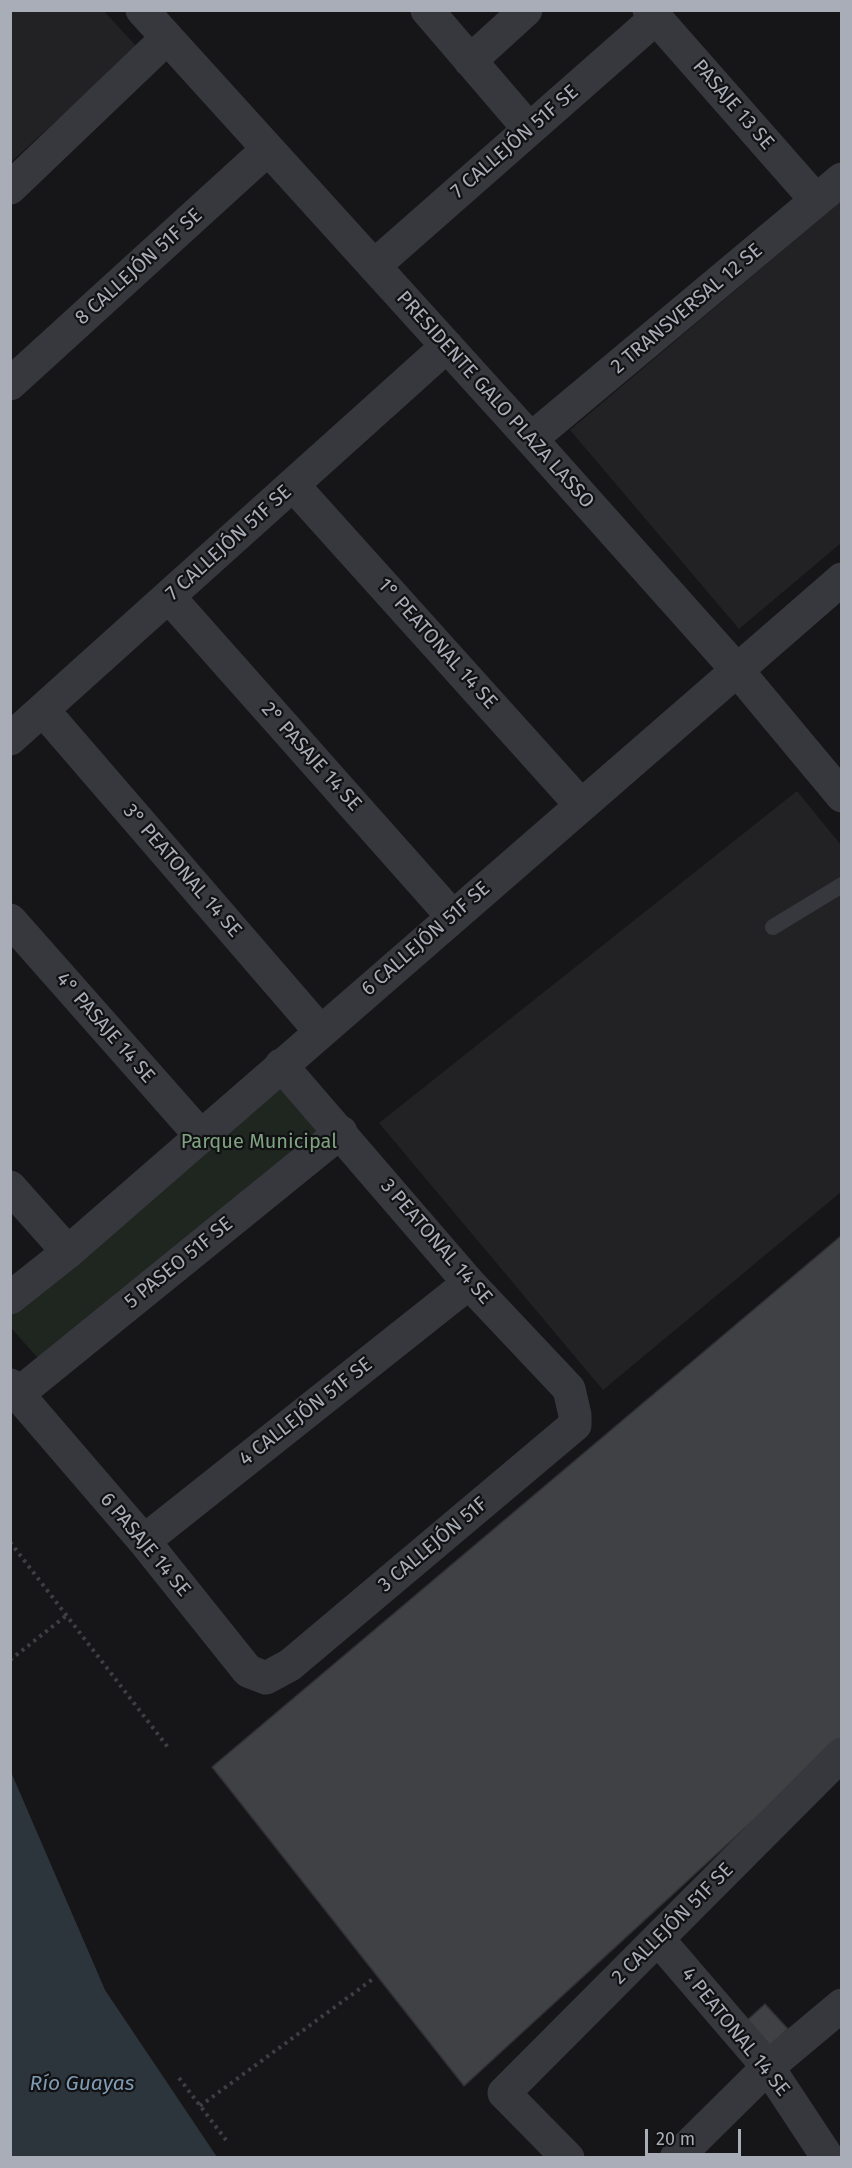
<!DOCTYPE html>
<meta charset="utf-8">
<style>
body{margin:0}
#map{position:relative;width:852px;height:2168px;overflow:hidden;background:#161618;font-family:"Fira Sans",sans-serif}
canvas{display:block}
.frame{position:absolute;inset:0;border:12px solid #a8adb8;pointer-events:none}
.scale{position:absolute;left:645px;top:2129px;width:96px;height:27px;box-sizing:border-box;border:3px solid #a8adb8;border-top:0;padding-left:8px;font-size:18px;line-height:21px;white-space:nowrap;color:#a8adb8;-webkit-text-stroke:4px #111113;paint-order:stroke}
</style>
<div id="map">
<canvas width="852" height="2168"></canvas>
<div class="frame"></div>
<div class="scale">20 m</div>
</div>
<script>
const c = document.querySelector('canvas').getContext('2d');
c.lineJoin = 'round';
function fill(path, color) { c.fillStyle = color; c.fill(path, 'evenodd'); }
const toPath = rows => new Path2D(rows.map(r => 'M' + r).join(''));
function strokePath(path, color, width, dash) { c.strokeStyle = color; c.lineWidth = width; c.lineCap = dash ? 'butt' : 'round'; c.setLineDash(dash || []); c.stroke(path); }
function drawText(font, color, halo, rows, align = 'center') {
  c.font = font + ' "Fira Sans",sans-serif'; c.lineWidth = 4.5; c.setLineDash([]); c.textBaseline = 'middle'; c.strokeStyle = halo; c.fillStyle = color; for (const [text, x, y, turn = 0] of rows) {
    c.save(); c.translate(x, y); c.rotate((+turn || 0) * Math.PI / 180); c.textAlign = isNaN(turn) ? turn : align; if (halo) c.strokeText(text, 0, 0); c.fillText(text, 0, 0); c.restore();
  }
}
fill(toPath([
 [11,11,104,11,137,47,11,162],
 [841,201,841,543,739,629,570,430],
 [797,791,841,845,841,1192,603,1390,379,1123]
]), '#222225');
fill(toPath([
 [274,1082,325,1135,44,1365,11,1328,10,1307]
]), '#1e261f');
fill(toPath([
 [11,1772,105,1990,217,2157,11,2157]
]), '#2c353c');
const building = toPath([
 [842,1235,842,1739,464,2086,212,1767,842,1235],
 [765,2004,788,2029,768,2048,744,2023,765,2004]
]);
fill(building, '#404145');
strokePath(building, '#303034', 1.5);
strokePath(toPath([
 [10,1542,170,1750],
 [10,1660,67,1615],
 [179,2078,226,2140],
 [200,2106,373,1979]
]), '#3d3f44', 4, [3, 4.5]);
strokePath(toPath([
 [773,927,842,885]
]), '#37383d', 16);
strokePath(toPath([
 [142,10,531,439,737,670,842,796],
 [427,10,529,129],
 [649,10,816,200],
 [470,61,526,10],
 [10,188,167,38],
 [374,266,656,18],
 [10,384,268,149],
 [531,439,842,179],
 [293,485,580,804],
 [169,597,452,916],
 [43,710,320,1031],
 [10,739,447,346],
 [10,920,200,1135],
 [10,1187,68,1252],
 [10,1298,68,1252,842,579],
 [10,1385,144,1541,248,1671,266,1678,290,1665,575,1425,575,1415,569,1389,469,1283,281,1065],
 [18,1394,341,1132],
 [144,1541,469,1283],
 [658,1939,768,2067,828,2158],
 [568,2158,504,2093,842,1754],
 [676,2158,768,2067,842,2005]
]), '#37383d', 33);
drawText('20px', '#a8adb8', '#111113', [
 ["PASAJE 13 SE",733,105,49],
 ["7 CALLEJÓN 51F SE",515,142,-41],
 ["8 CALLEJÓN 51F SE",139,267,-42],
 ["2 TRANSVERSAL 12 SE",687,309,-40],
 ["PRESIDENTE GALO PLAZA LASSO",495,400,48],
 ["7 CALLEJÓN 51F SE",229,543,-42],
 ["1° PEATONAL 14 SE",437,644,48],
 ["2° PASAJE 14 SE",311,757,48],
 ["3° PEATONAL 14 SE",182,871,49],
 ["6 CALLEJÓN 51F SE",426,939,-41],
 ["4° PASAJE 14 SE",105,1028,49],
 ["3 PEATONAL 14 SE",436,1242,49],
 ["5 PASEO 51F SE",179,1263,-39],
 ["4 CALLEJÓN 51F SE",306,1412,-38],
 ["6 PASAJE 14 SE",145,1545,50],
 ["3 CALLEJÓN 51F",433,1545,-40],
 ["2 CALLEJÓN 51F SE",673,1924,-45],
 ["4 PEATONAL 14 SE",735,2032,51]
]);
drawText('20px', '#7fa381', '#111113', [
 ["Parque Municipal",259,1142]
]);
drawText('italic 21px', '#7f9bb3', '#111113', [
 ["Río Guayas",82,2084]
]);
</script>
